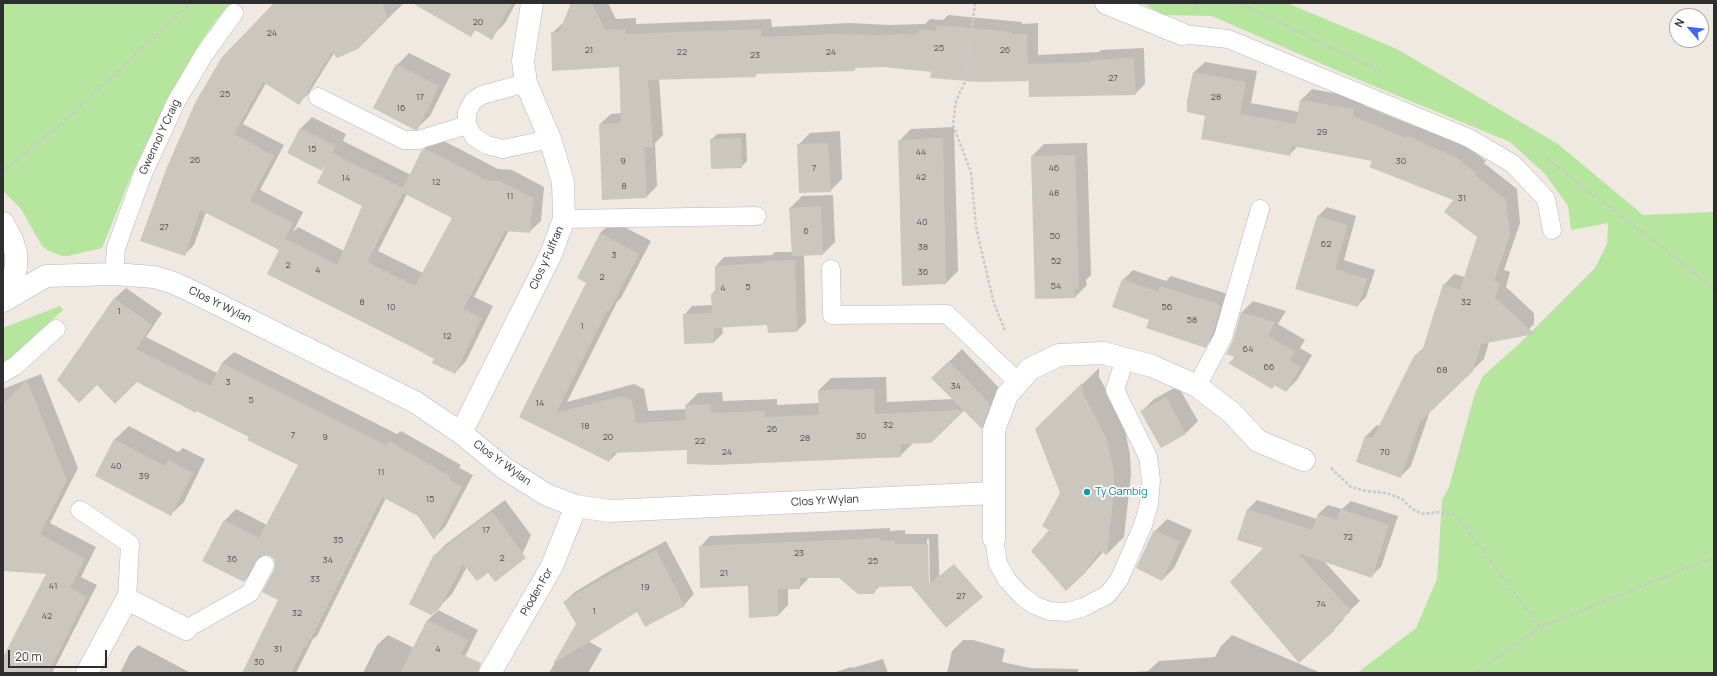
<!DOCTYPE html>
<style>
body{margin:0}
#map{position:relative;width:1717px;height:676px;overflow:hidden;background:#efe9e1;font-family:Manrope,sans-serif}
canvas{display:block}
.frame{position:absolute;inset:0;border:4px solid #2e2e2e;pointer-events:none}
.north{position:absolute;left:1669px;top:8px;width:40px;height:40px;box-sizing:border-box;background:#fff;border:1px solid #ababab;border-radius:50%;rotate:298deg;font-size:11px;font-weight:700;line-height:16px;text-align:center;color:#2e2e2e}
.north::after{content:'';display:block;margin:auto;width:14px;height:18px;background:#4264fb;clip-path:polygon(50% 0,100% 100%,50% 72%,0 100%)}
.scale{position:absolute;left:8px;top:650px;width:99px;height:18px;box-sizing:border-box;border:2px solid #2e2e2e;border-top:0;padding-left:5px;font-size:12px;line-height:14px;white-space:nowrap;color:#2e2e2e;-webkit-text-stroke:3px #fff;paint-order:stroke}
</style>
<div id="map">
<canvas width="1717" height="676"></canvas>
<div class="frame"></div>
<div class="north">N</div>
<div class="scale">20 m</div>
</div>
<script>
const c = document.querySelector('canvas').getContext('2d');
c.lineJoin = 'round';
function fill(path, color) { c.fillStyle = color; c.fill(path, 'evenodd'); }
const toPath = rows => new Path2D(rows.map(r => 'M' + r).join(''));
function strokePath(path, color, width, dash) { c.strokeStyle = color; c.lineWidth = width; c.lineCap = dash ? 'butt' : 'round'; c.setLineDash(dash || []); c.stroke(path); }
function drawText(font, color, halo, rows, align = 'center') {
  c.font = font + ' Manrope,sans-serif'; c.lineWidth = 3.5; c.setLineDash([]); c.textBaseline = 'middle'; c.strokeStyle = halo; c.fillStyle = color; for (const [text, x, y, turn = 0] of rows) {
    c.save(); c.translate(x, y); c.rotate((+turn || 0) * Math.PI / 180); c.textAlign = isNaN(turn) ? turn : align; if (halo) c.strokeText(text, 0, 0); c.fillText(text, 0, 0); c.restore();
  }
}
fill(toPath([
 [3,3,231,3,217,19,200,43,175,86,134,169,102,248,68,256,62,256,49,251,42,246,21,209,3,191],
 [1142,3,1287,3,1397,49,1558,144,1643,215,1714,212,1714,673,1357,673,1416,628,1437,579,1442,500,1449,487,1475,393,1483,376,1519,344,1595,268,1607,244,1608,223,1571,230,1568,206,1545,174,1510,142,1345,74,1212,16,1164,15],
 [60,306,63,310,10,359,3,364,3,328]
]), '#b6e59e');
fill(toPath([
 [275,3,404,3,357,48,334,53,309,93,299,103,266,83,243,124,284,145,260,190,303,212,293,232,298,227,344,251,364,205,326,165,322,169,301,128,312,117,346,134,343,141,411,175,423,150,434,139,438,138,498,169,512,170,544,187,541,221,529,232,509,230,474,297,493,306,466,361,455,373,283,244,206,212,194,245,184,255,141,240],
 [407,194,453,217,423,273,378,251],
 [457,3,516,3,505,23,494,34,476,30,471,35],
 [572,3,608,3,616,19,636,18,636,24,771,19,772,27,850,23,890,25,925,24,930,19,943,20,948,15,1022,22,1022,24,1038,23,1038,55,1099,52,1101,50,1144,48,1145,84,1135,94,1030,78,1028,80,884,66,857,67,854,70,758,73,755,76,659,79,663,135,655,143,657,186,646,197,600,124,611,114,622,113,620,66,552,33,564,22],
 [409,53,451,74,430,116,417,128,397,65],
 [1205,62,1257,71,1251,103,1299,112,1301,100,1312,89,1365,99,1363,105,1417,127,1419,125,1468,147,1486,161,1484,163,1517,189,1520,223,1504,270,1510,272,1506,287,1534,313,1534,324,1523,335,1489,342,1484,359,1430,411,1411,466,1400,477,1366,436,1377,425,1380,426,1424,348,1444,285,1454,274,1465,277,1478,237,1455,200,1373,160,1298,146,1290,154,1206,115,1194,72],
 [954,127,958,271,946,283,899,141,911,129],
 [840,131,842,179,830,191,798,145,810,133],
 [746,133,747,161,741,167,711,140,717,134],
 [1087,143,1091,275,1086,280,1087,285,1075,297,1032,156,1044,144],
 [833,195,835,242,823,254,804,255,806,322,797,331,768,324,722,326,723,333,714,342,684,315,692,306,712,305,712,294,716,289,716,266,724,257,772,255,775,252,792,252,790,208,802,196],
 [1327,207,1356,216,1344,260,1375,270,1366,297,1357,306,1296,289,1318,216],
 [613,221,651,241,621,298,617,302,567,402,634,384,644,389,648,411,686,409,686,405,698,393,722,392,723,401,777,399,777,405,819,403,819,390,831,378,886,377,887,402,954,399,933,378,962,349,1002,391,994,416,982,428,964,410,913,443,900,456,688,449,618,452,609,461,520,417,588,282,600,233],
 [1133,270,1166,281,1171,276,1231,295,1215,336,1205,346,1123,280],
 [126,288,162,313,146,337,217,373,222,363,234,352,397,434,401,431,461,465,459,468,473,475,445,527,434,538,418,515,386,498,317,636,313,639,296,673,245,673,280,600,275,559,271,555,265,553,255,570,244,581,225,520,236,509,267,525,299,465,250,437,136,381,114,299],
 [1253,301,1286,311,1278,324,1305,340,1300,348,1312,355,1297,380,1286,391,1275,385,1272,388,1229,363,1236,356,1234,340,1242,312],
 [1099,368,1099,377,1123,420,1130,455,1131,475,1124,537,1107,554,1103,552,1082,576,1050,529,1061,493,1053,413],
 [41,374,78,468,50,523,96,547,81,577,97,585,52,673,3,673,3,661,47,573,3,570,3,389],
 [1178,386,1198,421,1186,433,1142,411,1154,399],
 [129,426,178,452,183,448,205,459,184,502,170,515,96,475,115,439],
 [505,500,531,535,520,559,488,572,467,567,452,594,439,607,433,557,446,544],
 [1257,500,1317,519,1318,514,1328,505,1342,509,1351,501,1398,516,1381,567,1371,576,1323,560,1360,601,1342,618,1344,619,1334,629,1299,661,1265,547,1247,510],
 [1167,519,1192,530,1174,568,1162,580,1155,531],
 [890,528,890,531,905,530,905,534,938,534,940,598,911,585,880,586,873,593,839,577,810,577,799,588,788,588,788,605,778,615,749,585,700,547,710,536],
 [927,539,929,539,930,587,928,584],
 [666,541,694,594,684,605,637,610,588,641,602,649,588,673,549,673,577,624,564,602,575,592,613,569],
 [438,610,478,630,457,673,363,673,377,645,388,635,414,648,428,620],
 [1232,635,1321,673,1121,673,1148,671,1159,661,1215,657,1221,646],
 [963,640,973,640,1005,649,1002,662,1030,668,1078,669,1078,673,947,673,952,651],
 [138,645,191,673,120,673,130,653],
 [883,659,888,673,833,673,851,667,852,668]
]), '#0003');
fill(toPath([
 [274,3,382,3,388,19,358,49,337,58,332,52,299,105,263,82,234,134,274,156,250,201,293,223,279,250,200,210,185,256,140,241,167,167,196,101,222,57],
 [412,3,512,3,492,40,475,30,471,37],
 [571,3,592,3,605,30,626,29,626,34,761,29,761,37,838,34,878,35,918,34,919,29,936,31,936,25,1012,32,1012,34,1027,34,1028,81,980,82,930,78,931,72,884,67,855,68,855,71,755,74,756,77,648,80,653,147,644,147,647,198,602,200,599,124,621,123,619,67,552,71,551,32,559,32],
 [1134,58,1136,95,1029,97,1028,64,1090,62,1090,60],
 [396,64,439,86,418,129,415,130,373,108],
 [1193,72,1246,82,1240,114,1296,124,1300,100,1354,109,1353,116,1406,138,1408,136,1457,158,1476,173,1474,174,1506,200,1510,235,1494,281,1500,283,1495,298,1535,334,1481,344,1473,371,1420,422,1401,478,1356,462,1365,436,1373,438,1414,356,1423,348,1443,284,1460,290,1477,237,1444,212,1453,200,1369,167,1372,161,1292,146,1290,156,1201,139,1205,116,1187,112,1187,101],
 [300,128,336,146,332,153,403,188,422,150,426,149,486,180,500,181,533,198,530,233,505,231,463,309,482,318,455,374,432,363,434,359,414,348,267,274,285,238,337,265,362,206,317,183,329,159,322,171,287,153],
 [403,193,452,218,415,286,367,262],
 [741,138,742,168,711,169,710,139],
 [943,138,946,284,902,286,898,140],
 [828,143,831,192,799,193,797,144],
 [1075,155,1079,288,1074,290,1076,298,1035,299,1031,156],
 [821,206,823,255,792,256,789,208],
 [1317,216,1348,225,1335,269,1367,279,1358,307,1295,289],
 [600,233,639,254,609,311,607,311,556,413,621,396,632,401,636,423,686,420,685,405,711,404,711,413,765,411,765,417,819,415,818,390,874,389,875,414,963,410,931,378,949,361,990,404,982,429,964,411,931,443,901,444,901,457,715,465,687,464,687,450,613,453,609,462,519,417,586,283,577,278],
 [795,260,797,332,768,333,767,325,714,328,714,343,684,344,683,314,712,313,711,294,715,293,715,266,766,263,765,261],
 [1122,279,1158,292,1160,286,1221,305,1213,333,1206,348,1146,328,1149,320,1112,307],
 [114,298,152,325,136,349,210,386,222,363,386,445,389,441,450,476,449,479,462,487,434,540,418,516,382,497,306,648,304,647,291,673,242,673,278,600,262,592,274,570,275,564,274,559,270,556,265,555,259,556,244,582,202,561,224,520,259,538,298,465,247,440,249,437,197,411,196,413,137,382,115,404,97,385,79,403,57,380],
 [1241,312,1275,322,1268,336,1295,351,1290,360,1301,367,1286,392,1274,385,1272,389,1228,363,1237,358,1226,354,1233,340],
 [27,380,67,480,40,534,85,559,70,588,87,597,48,673,3,673,3,657,46,574,3,571,3,404],
 [1082,383,1083,394,1106,437,1114,472,1114,493,1107,555,1100,551,1082,576,1066,591,1031,551,1049,530,1042,526,1060,493,1035,429],
 [1166,397,1186,434,1161,448,1140,411],
 [114,439,165,466,168,460,193,473,171,516,95,476],
 [1247,509,1312,530,1318,514,1337,520,1340,509,1389,525,1372,578,1298,553,1351,611,1333,628,1335,630,1299,663,1230,582,1263,548,1237,540],
 [492,511,526,558,495,582,488,573,477,581,463,564,440,608,431,615,409,604,433,556],
 [1154,530,1180,542,1162,581,1136,568],
 [880,538,880,541,895,540,895,544,928,544,929,584,954,564,983,597,946,628,911,586,877,587,874,594,858,594,839,578,800,578,800,589,778,589,778,616,749,618,748,586,700,588,699,546],
 [656,550,685,606,645,627,637,612,553,664,576,624,563,602,601,579],
 [427,620,468,640,461,654,481,663,478,673,400,673]
]), '#cbc7bf');
const lane = toPath([
 [1182,34,1228,39,1469,138,1513,164,1546,199,1552,230],
 [526,83,482,95,473,101,467,112,467,125,474,137,487,145,503,149,550,139],
 [318,97,404,140,418,140,467,125],
 [564,219,757,216],
 [831,269,832,315,947,314,1018,382],
 [114,274,116,248,142,176,176,102,203,56,234,13],
 [3,373,15,366,56,329],
 [1197,386,1223,337,1260,209],
 [80,510,130,544,127,599],
 [994,539,998,564,1008,581,1021,595,1034,605,1049,611,1067,612,1084,607,1107,595,1119,580,1143,525,1149,504,1151,480,1148,457,1115,390,1125,359],
 [186,629,250,593,265,565]
]);
const street = toPath([
 [1106,3,1182,34],
 [3,223,12,240,16,253,16,267,13,280,3,299],
 [3,301,46,276,114,274,154,277,171,282,187,289,415,402,461,433,504,468,547,495,576,506,609,511,994,493],
 [461,433,551,254,564,219,563,182,550,139,526,83,523,61,532,3],
 [994,539,994,430,1007,395,1030,369,1059,355,1103,353,1152,366,1197,386,1232,413,1258,441,1304,460],
 [87,673,127,599,186,629],
 [490,673,552,566,576,506]
]);
strokePath(lane, '#b4b7c1', 19);
strokePath(street, '#b4b7c1', 23);
strokePath(toPath([
 [975,3,965,82,956,101,953,125,971,172,976,227,994,304,1005,330],
 [1239,3,1385,73],
 [1195,9,1199,3],
 [1546,158,1679,260,1714,290],
 [3,171,59,126,191,3],
 [1331,468,1351,487,1366,491,1387,493,1402,499,1412,509,1423,514,1439,512,1453,515,1462,522,1540,627],
 [1477,673,1540,627,1714,557]
]), '#c9c9c9', 2.5, [3, 2]);
strokePath(lane, '#fff', 18);
strokePath(street, '#fff', 22);
for (const [x, y, r, color] of [
 [1087,492,4,"#0f9aa8"]
]) { const dot = new Path2D(); dot.arc(x, y, r, 0, 2 * Math.PI); c.fillStyle = color; c.fill(dot); strokePath(dot, '#fff', 1.5); }
drawText('9px', '#555452', null, [
 ["20",478,22],
 ["24",272,33],
 ["25",939,48],
 ["21",589,50],
 ["26",1005,50],
 ["22",682,52],
 ["24",831,52],
 ["23",755,55],
 ["27",1113,78],
 ["25",225,94],
 ["17",420,97],
 ["28",1216,97],
 ["16",401,108],
 ["29",1322,132],
 ["15",312,149],
 ["44",921,152],
 ["26",195,160],
 ["9",623,161],
 ["30",1401,161],
 ["7",814,168],
 ["46",1054,168],
 ["42",921,177],
 ["14",346,178],
 ["12",436,182],
 ["8",624,186],
 ["48",1054,193],
 ["11",510,196],
 ["31",1462,198],
 ["40",922,222],
 ["27",164,227],
 ["6",806,231],
 ["50",1055,236],
 ["62",1326,244],
 ["38",923,247],
 ["3",614,255],
 ["52",1056,261],
 ["2",288,265],
 ["4",318,270],
 ["36",923,272],
 ["2",602,277],
 ["54",1056,286],
 ["5",748,287],
 ["4",723,288],
 ["8",362,302],
 ["32",1466,302],
 ["10",391,307],
 ["56",1167,307],
 ["1",119,311],
 ["58",1192,320],
 ["1",582,326],
 ["12",447,336],
 ["64",1248,349],
 ["66",1269,367],
 ["68",1442,370],
 ["3",228,382],
 ["34",956,386],
 ["5",251,400],
 ["14",540,403],
 ["32",888,425],
 ["18",585,426],
 ["26",772,429],
 ["7",293,435],
 ["30",861,436],
 ["9",325,437],
 ["20",608,437],
 ["28",805,438],
 ["22",700,441],
 ["24",727,452],
 ["70",1385,452],
 ["40",116,466],
 ["11",381,472],
 ["39",144,476],
 ["15",430,499],
 ["17",486,530],
 ["72",1348,537],
 ["35",338,540],
 ["23",799,553],
 ["2",502,558],
 ["36",232,559],
 ["34",328,560],
 ["25",873,561],
 ["21",724,573],
 ["33",315,579],
 ["41",53,586],
 ["19",645,587],
 ["27",961,596],
 ["74",1321,604],
 ["1",594,611],
 ["32",297,613],
 ["42",47,616],
 ["31",278,649],
 ["4",438,649],
 ["30",259,662]
]);
drawText('11px', '#2e2e2e', '#fff', [
 ["Gwennol Y Craig",160,137,-65],
 ["Clos y Fulfran",547,258,-66],
 ["Clos Yr Wylan",220,305,26],
 ["Clos Yr Wylan",502,463,36],
 ["Clos Yr Wylan",825,501,-3],
 ["Pioden For",537,592,-60]
]);
drawText('11px', '#0d838f', '#fff', [
 ["Ty Gambig",1095,492]
], 'left');
</script>
